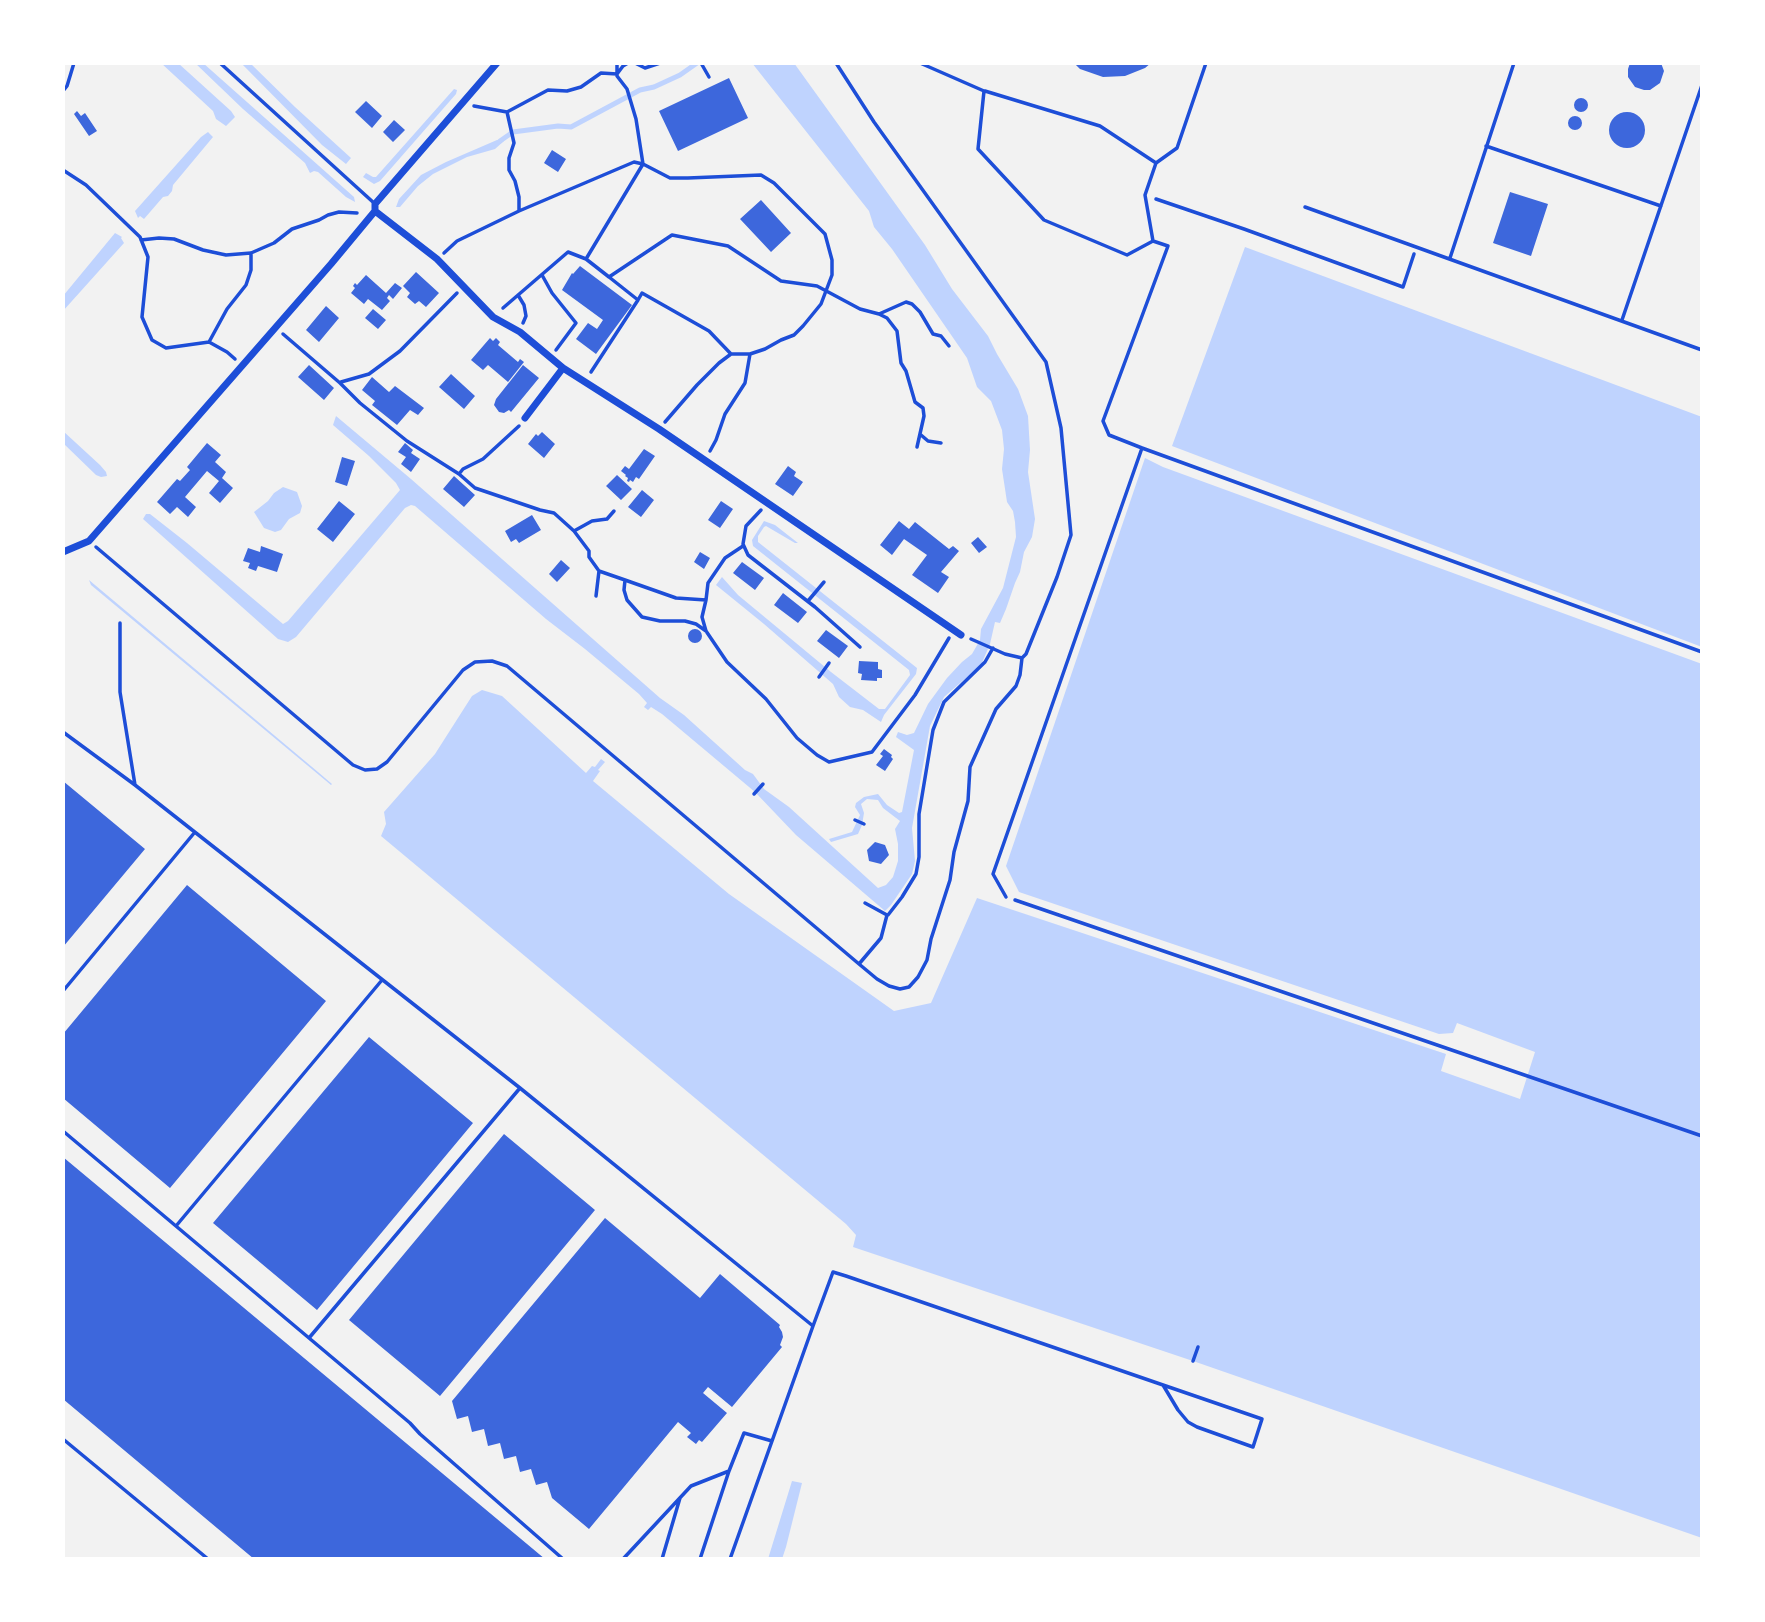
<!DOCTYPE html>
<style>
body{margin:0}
#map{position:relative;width:1765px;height:1622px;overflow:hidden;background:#f2f2f2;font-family:Rubik,sans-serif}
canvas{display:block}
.frame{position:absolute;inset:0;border:65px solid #fff;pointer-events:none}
</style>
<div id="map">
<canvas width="1765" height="1622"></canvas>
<div class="frame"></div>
</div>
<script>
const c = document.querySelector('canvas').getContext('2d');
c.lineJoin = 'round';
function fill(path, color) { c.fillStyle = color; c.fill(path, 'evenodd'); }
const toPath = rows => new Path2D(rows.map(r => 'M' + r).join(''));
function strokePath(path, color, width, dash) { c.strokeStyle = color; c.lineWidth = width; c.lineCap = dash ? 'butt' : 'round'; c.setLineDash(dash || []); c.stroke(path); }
fill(toPath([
 [161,63,178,63,231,111,235,117,226,126,216,119,213,111],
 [195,63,203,63,354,197,355,202,346,197,318,172,314,171,310,173,305,163,243,109],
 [241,63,250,63,295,107,351,158,346,164,322,145],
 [752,63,794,63,925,245,952,289,988,336,997,354,1018,389,1028,416,1030,450,1028,472,1035,519,1032,537,1024,552,1020,572,1015,583,1006,609,1000,623,995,622,990,644,981,665,944,697,930,726,912,828,915,861,912,874,891,905,885,911,796,835,755,792,662,714,651,707,648,710,644,707,647,703,639,694,585,649,546,619,415,506,411,505,405,508,296,637,288,642,278,639,143,519,146,514,150,514,187,543,283,624,288,621,400,490,396,483,369,456,333,425,336,416,411,479,660,698,684,715,745,770,753,774,764,789,789,807,878,888,886,885,893,877,898,861,898,844,895,829,900,821,883,808,878,800,867,799,861,804,864,813,862,825,858,834,831,842,829,839,852,832,860,815,855,807,856,803,864,797,878,794,887,805,899,813,902,812,914,750,896,737,898,732,907,735,914,733,928,704,947,678,962,662,972,654,980,640,981,629,1003,588,1016,537,1015,522,1013,511,1007,502,1002,469,1004,449,1002,430,991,401,977,387,967,358,892,249,874,227,869,211],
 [454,89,457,90,456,94,380,181,374,184,363,177,366,173,373,177,376,177],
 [208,132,213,137,173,185,172,191,168,196,163,197,144,219,140,216,138,218,135,211,201,137],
 [497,140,504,141,495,149,467,157,433,174,418,186,400,207,396,207,399,199,421,175,446,162],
 [115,233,122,237,121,238,124,243,63,311,63,296],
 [1245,247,1702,417,1702,647,1172,446],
 [63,431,100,465,106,472,107,476,101,477,96,475,63,443],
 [1145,458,1163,467,1702,664,1702,1538,1193,1361,853,1247,856,1235,846,1224,381,836,386,824,384,812,435,754,472,696,482,690,502,696,586,773,592,766,595,767,601,759,605,762,598,770,600,771,593,781,729,894,894,1011,931,1003,977,898,1446,1054,1441,1071,1520,1099,1535,1052,1457,1023,1453,1033,1439,1034,1019,892,1006,866],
 [283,487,297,492,302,506,300,513,289,519,281,530,275,532,264,528,254,512,268,501,274,493],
 [764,521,775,525,798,543,795,543,766,526,764,527,758,536,758,542,917,668,916,674,884,715,881,722,863,710,850,707,839,697,833,684,764,624,716,585,722,577,738,595,831,672,879,709,885,709,910,675,909,670,753,546,752,540],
 [89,580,318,772,332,784,331,785,91,585],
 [792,1481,802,1483,786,1547,782,1559,768,1559]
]), '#bfd3fe');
strokePath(toPath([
 [500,141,513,132,558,126,571,127,640,90,654,87,680,75,697,63]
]), '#bfd3fe', 5);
fill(toPath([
 [1074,63,1151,63,1145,68,1125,76,1103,77,1080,69],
 [1630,63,1661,63,1664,71,1660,83,1650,90,1644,90,1635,87,1628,77,1628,69],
 [729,78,748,118,678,151,659,111],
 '1574 105a7 7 0 1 1 14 0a7 7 0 1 1-14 0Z',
 [366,101,382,116,372,128,355,112],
 [77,111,81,116,85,113,97,131,89,136,74,114],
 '1609 130a18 18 0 1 1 36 0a18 18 0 1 1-36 0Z',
 '1568 123a7 7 0 1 1 14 0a7 7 0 1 1-14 0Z',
 [394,120,405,130,393,142,383,132],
 [552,150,566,159,558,172,544,163],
 [1510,192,1548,204,1531,256,1493,243],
 [761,200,791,233,771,252,740,219],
 [580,266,632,305,596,354,576,339,588,323,597,329,603,320,562,290,572,273,573,274],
 [416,272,439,293,426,307,419,301,415,304,407,297,410,293,403,286],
 [366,275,386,293,395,283,402,288,393,299,389,295,387,298,390,301,382,310,368,299,364,304,351,293,355,288,353,286,355,283,357,285],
 [326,306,339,318,319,342,306,330],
 [373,309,386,320,378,329,365,318],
 [490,338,493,341,496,338,500,342,498,345,518,362,520,359,524,362,508,382,488,365,483,370,471,360],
 [309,365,334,388,324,400,298,377],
 [523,365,539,378,511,412,509,410,504,413,499,412,494,405,496,399],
 [451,374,475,396,464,409,439,387],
 [372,377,389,392,395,386,424,408,418,415,410,410,397,425,372,405,375,401,362,390],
 [542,432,555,444,544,458,528,444,536,434,538,436],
 [207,443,221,455,215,462,226,472,222,478,233,488,220,503,209,493,219,481,207,471,185,497,196,507,188,517,177,507,170,514,157,502,177,479,180,481,190,470,187,467],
 [405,443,413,450,411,453,420,459,411,472,401,464,406,457,398,452],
 [644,449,655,456,639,479,636,477,633,482,630,480,629,482,627,481,628,478,625,476,626,475,621,471,625,466,629,469],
 [342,457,355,461,347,486,335,482],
 [788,466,796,472,794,476,803,482,793,496,775,484],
 [617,475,632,489,621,500,606,486],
 [454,476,475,495,464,507,443,489],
 [642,490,654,500,641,517,628,507],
 [339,501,355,514,333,542,317,529],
 [721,501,733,509,720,528,708,520],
 [532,515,541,530,519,543,516,539,511,542,505,531],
 [899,521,909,529,915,522,949,549,953,546,959,551,941,572,949,577,938,593,912,575,927,555,904,539,892,555,880,545],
 [978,537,987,547,979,553,971,543],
 [261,546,283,554,277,572,258,566,256,571,248,568,250,563,243,561,248,548,260,552],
 [700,552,710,558,704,569,694,562],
 [561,560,570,568,557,582,549,574],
 [742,562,764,578,755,590,733,573],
 [783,593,807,612,798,623,774,605],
 '688 636a7 7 0 1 1 14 0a7 7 0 1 1-14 0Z',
 [826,630,848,646,839,658,817,641],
 [859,661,878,662,878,669,882,670,882,678,877,678,877,681,861,680,862,674,858,673],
 [884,749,892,755,891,757,893,759,885,771,876,765,883,756,880,754],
 [63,781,145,849,63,947],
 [875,842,885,845,889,855,881,864,869,861,867,850],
 [187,885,326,1001,170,1188,63,1098,63,1034],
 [369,1037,473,1123,317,1310,213,1223],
 [504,1134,595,1210,440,1396,349,1320],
 [63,1157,545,1559,254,1559,63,1399],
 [605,1218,700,1298,720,1274,780,1325,779,1327,782,1332,783,1337,780,1345,782,1347,732,1407,708,1387,703,1393,727,1413,702,1442,699,1440,696,1444,687,1437,691,1433,678,1422,589,1529,552,1498,547,1482,536,1485,531,1469,520,1472,516,1456,504,1459,500,1443,488,1446,484,1429,472,1432,468,1416,457,1419,452,1401]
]), '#3d67dc');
strokePath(toPath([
 [635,63,645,68,660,63],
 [701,63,709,77],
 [836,63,874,122,1046,362,1061,428,1071,535,1057,577,1026,654,1022,658,1020,675,1016,686,996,709,970,767,968,801,954,852,950,880,931,939,927,960,918,977,909,987,900,989,889,986,877,979,859,964],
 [63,91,67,86,74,63],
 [474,106,507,112,548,90,567,91,581,87,601,73,617,74,623,66,628,63],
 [507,112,514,143,509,158,509,170,515,181,519,197,519,211],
 [63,170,86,185,140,237,148,257,142,317,152,340,166,348,209,342,227,352,235,359],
 [1156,199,1244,229,1403,287,1414,254],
 [141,240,159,238,174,239,203,250,226,255,251,253,274,243,292,229,319,220,328,215,339,212,357,213],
 [444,253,457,241,519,211,634,162,643,164,670,178,688,178,761,175,774,183,825,234,832,260,832,275,821,304,803,326,794,335,781,340,765,349,750,354],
 [586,259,609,277],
 [542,275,552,293,576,323,556,350],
 [518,295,524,305,526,316,523,323],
 [503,308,568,252,586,259,643,164,636,119,627,89,617,76,617,63],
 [879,314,887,318,897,331,901,363,906,371,915,402,923,408,924,416,917,447],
 [283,334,340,383,360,403,407,441,459,474,475,488,540,510,554,513,574,531,589,551,589,557,599,571,625,580,624,590,627,600,642,617,660,621,685,621,696,624,706,631,727,662,766,699,797,738,817,755,829,762,872,752,915,695,949,638],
 [209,342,227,309,246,285,251,270,251,253],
 [731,354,709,331,642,293,638,300,609,277,672,235,728,246,781,281,817,286,860,309,879,314,906,302,912,304,920,312,933,334,941,336,949,346],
 [591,372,638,300],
 [341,382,369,374,400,351,457,293],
 [665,422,697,385,719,363,731,354,750,354,745,383,725,414,716,440,710,451],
 [921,435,928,441,941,443],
 [459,474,463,469,483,459,519,426],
 [761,510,746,526,743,544,748,555,815,607,860,647],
 [574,531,592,521,607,519,614,511],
 [96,547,353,765,365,770,377,769,387,762,463,670,475,662,492,661,507,666,859,964,881,938,887,915,865,903],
 [625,580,676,598,706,600,708,583,725,558,743,546],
 [596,596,599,571],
 [808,601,824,582],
 [706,631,702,617,706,600],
 [971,639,1005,654,1022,658],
 [819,677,829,663],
 [754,794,763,784],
 [855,820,864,824],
 [1015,900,1702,1136],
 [888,915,902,897,916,874,919,857,919,814,933,730,944,702,985,662,993,648],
 [1193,1361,1198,1347]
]), '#1d4ed8', 3.5);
strokePath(toPath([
 [220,63,374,203],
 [920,63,984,91,978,149,1044,220,1127,255,1153,241,1145,195,1156,163,1177,148,1206,63],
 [985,91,1100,126,1156,163],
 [1486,146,1661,206],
 [1305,207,1702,350],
 [1450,258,1514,63],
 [1622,320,1702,85],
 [1142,448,1109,435,1103,421,1168,246,1153,241],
 [120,623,120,692,135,785,520,1088,813,1326,730,1559],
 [63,732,135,785],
 [1006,897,993,874,1142,448,1702,652],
 [63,991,195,832],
 [63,1131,309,1338,520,1088],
 [176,1226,382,980],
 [813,1326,833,1272,846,1276,1163,1385,1262,1419,1253,1447,1197,1427,1188,1422,1178,1410,1163,1385],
 [309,1338,410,1423,420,1434,563,1559],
 [63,1439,208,1559],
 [623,1559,691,1486,729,1471,744,1433,772,1441],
 [662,1559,680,1498],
 [700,1559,729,1471]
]), '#1d4ed8', 3.5);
strokePath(toPath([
 [375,211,437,259,493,317,520,332,563,368,659,429,961,635],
 [525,418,563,368],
 [63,552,89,541,331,264,375,211,375,204,497,63]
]), '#1d4ed8', 7);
</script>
